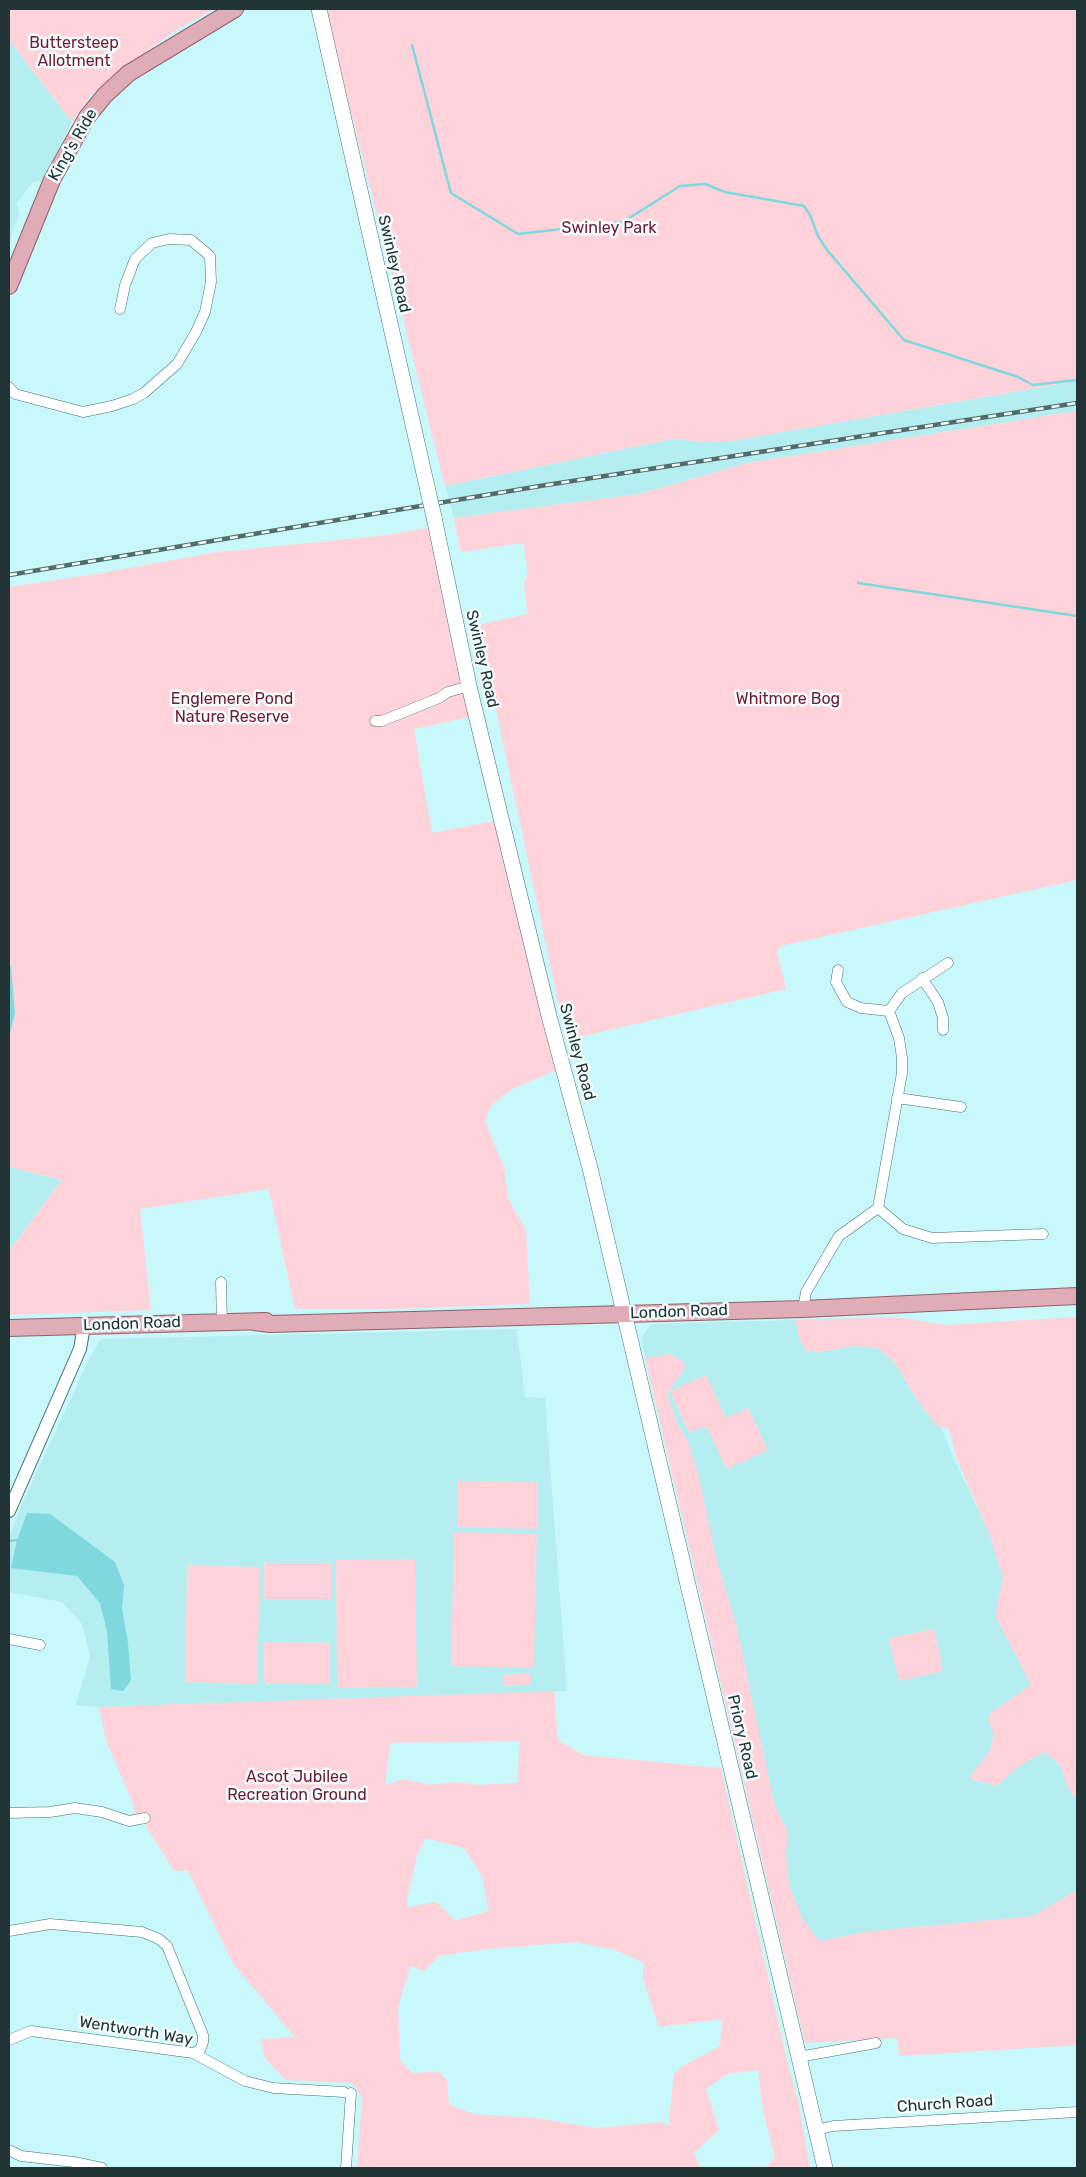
<!DOCTYPE html>
<style>
body{margin:0}
#map{position:relative;width:1086px;height:2177px;overflow:hidden;background:#c9f8fa;font-family:Rubik,sans-serif}
canvas{display:block}
.frame{position:absolute;inset:0;border:10px solid #223435;pointer-events:none}
</style>
<div id="map">
<canvas width="1086" height="2177"></canvas>
<div class="frame"></div>
</div>
<script>
const c = document.querySelector('canvas').getContext('2d');
c.lineJoin = 'round';
function fill(path, color) { c.fillStyle = color; c.fill(path, 'evenodd'); }
const toPath = rows => new Path2D(rows.map(r => 'M' + r).join(''));
function strokePath(path, color, width, dash) { c.strokeStyle = color; c.lineWidth = width; c.lineCap = dash ? 'butt' : 'round'; c.setLineDash(dash || []); c.stroke(path); }
function drawText(font, color, halo, rows, align = 'center') {
  c.font = font + ' Rubik,sans-serif'; c.lineWidth = 5; c.setLineDash([]); c.textBaseline = 'middle'; c.strokeStyle = halo; c.fillStyle = color; for (const [text, x, y, turn = 0] of rows) {
    c.save(); c.translate(x, y); c.rotate((+turn || 0) * Math.PI / 180); c.textAlign = isNaN(turn) ? turn : align; if (halo) c.strokeText(text, 0, 0); c.fillText(text, 0, 0); c.restore();
  }
}
fill(toPath([
 [9,40,72,122,43,180,33,182,17,203,19,216,9,243],
 [1077,381,1077,411,747,463,639,494,454,518,445,486,672,439,704,442,736,440],
 [9,1167,62,1180,9,1251],
 [896,1317,955,1461,1077,1714,1077,2045,899,2056,897,2038,805,2043,641,1338,651,1324],
 [517,1329,525,1397,545,1398,567,1691,395,1698,99,1707,76,1705,90,1656,82,1624,62,1602,9,1592,9,1538,24,1499,91,1355,101,1339]
]), '#b5eef1');
fill(toPath([
 [9,9,214,9,176,30,114,75,91,95,72,122,9,40],
 [333,9,1077,9,1077,381,731,441,704,442,672,439,445,486,326,11],
 [1077,411,1077,880,781,946,777,951,786,989,575,1038,560,1011,478,625,528,614,524,584,528,572,523,543,461,552,454,518,639,494,747,463],
 [428,528,443,586,456,663,470,717,414,729,432,833,495,821,535,992,559,1069,512,1089,492,1105,487,1114,486,1123,492,1139,504,1167,508,1198,526,1230,530,1304,397,1309,295,1309,269,1189,140,1209,151,1310,9,1315,9,1251,62,1180,9,1167,9,587,102,573,217,552,379,536],
 [896,1317,945,1325,1077,1317,1077,1802,1068,1787,1060,1765,1045,1752,1022,1764,996,1786,969,1778,990,1751,994,1734,988,1720,992,1712,1031,1685,995,1615,1003,1578,989,1533,956,1457,949,1429,937,1426,918,1401,895,1363,878,1348,853,1346,821,1352,807,1352,799,1338,796,1320],
 [670,1354,685,1363,684,1370,667,1393,677,1423,687,1440,698,1473,716,1558,737,1628,774,1804,788,1832,786,1853,789,1885,802,1918,819,1941,864,1932,1033,1916,1077,1890,1077,2045,899,2056,897,2038,805,2043,645,1358],
 [706,1375,726,1418,748,1408,768,1450,727,1469,706,1426,689,1433,670,1391],
 [458,1481,538,1482,537,1529,457,1527],
 [454,1532,537,1534,534,1668,451,1666],
 [415,1559,417,1687,337,1688,336,1560],
 [264,1563,331,1563,331,1599,263,1599],
 [187,1565,260,1567,257,1684,185,1682],
 [934,1629,943,1671,899,1681,889,1638],
 [264,1642,330,1643,330,1684,264,1683],
 [530,1673,531,1684,504,1686,503,1675],
 [554,1691,558,1740,583,1755,721,1768,787,2061,798,2101,810,2168,765,2168,775,2157,763,2110,758,2070,727,2074,706,2089,719,2130,694,2153,700,2168,357,2168,362,2099,353,2083,286,2080,266,2060,260,2039,295,2037,234,1965,188,1871,174,1871,145,1824,137,1820,131,1798,107,1743,99,1707],
 [520,1741,517,1783,478,1785,456,1782,429,1785,404,1779,385,1785,390,1743],
 [425,1838,464,1848,482,1876,489,1911,455,1921,436,1902,408,1907,407,1899,417,1856],
 [576,1942,615,1950,643,1962,643,1978,659,2027,722,2019,720,2046,681,2067,674,2074,669,2120,671,2126,660,2122,597,2128,537,2118,474,2114,449,2105,447,2081,439,2072,412,2073,400,2060,398,2008,410,1966,424,1971,439,1956,487,1949]
]), '#ffd3d9');
fill(toPath([
 [9,964,11,967,15,1013,9,1038],
 [27,1513,50,1514,115,1562,124,1585,122,1609,128,1643,131,1680,123,1691,111,1689,107,1631,100,1603,77,1576,11,1568,17,1540]
]), '#7ed8dd');
strokePath(toPath([
 [412,45,451,193,518,234,623,222,680,186,705,184,725,192,804,206,810,215,818,236,827,250,904,340,1018,377,1033,385,1077,380],
 [858,583,1077,616],
 [9,1541,17,1540]
]), '#7ed8dd', 2.5);
const minor = toPath([
 [9,387,15,394,83,412,112,406,133,399,144,393,177,364,196,332,205,312,211,282,210,256,191,240,169,239,152,243,135,259,125,285,120,309],
 [375,721,382,721,439,698,448,692,469,686],
 [838,970,836,982,847,1002,861,1008,889,1011],
 [922,978,938,1002,943,1018,943,1030],
 [889,1011,902,993,948,963],
 [897,1098,961,1107],
 [878,1208,903,1229,932,1238,1043,1234],
 [221,1282,222,1322],
 [803,1309,806,1292,839,1236,878,1208,902,1073,902,1058,899,1038,889,1011],
 [9,1639,40,1645],
 [9,1813,50,1812,75,1808,102,1812,129,1821,145,1818],
 [9,1931,50,1924,142,1932,159,1939,167,1946,203,2035,203,2042,200,2050,193,2053],
 [9,2040,31,2031,193,2053,245,2081,273,2088,344,2092],
 [799,2057,876,2043],
 [816,2130,833,2126,1077,2112],
 [9,2150,21,2156,74,2162,102,2168],
 [346,2168,351,2093]
]);
const tertiary = toPath([
 [9,1511,80,1349,84,1326]
]);
const secondary = toPath([
 [319,9,428,491],
 [434,517,469,686,549,1016,590,1168,825,2168]
]);
const primary = toPath([
 [9,286,52,180,87,117,105,95,129,73,235,9],
 [254,1322,270,1324,803,1309,1077,1296],
 [9,1328,266,1321]
]);
strokePath(minor, '#436e70', 11);
strokePath(tertiary, '#436e70', 14);
strokePath(secondary, '#436e70', 16);
strokePath(primary, '#90606a', 18);
strokePath(minor, '#fff', 10);
strokePath(tertiary, '#fff', 12);
strokePath(secondary, '#fff', 15);
strokePath(primary, '#e0adb7', 16);
const rail = toPath([
 [9,575,540,486,1077,403]
]);
strokePath(rail, '#526c6d', 4.5);
strokePath(rail, '#f4fdfe', 2.5, [8]);
const secondaryBridge = toPath([
 [428,491,434,517]
]);
strokePath(secondaryBridge, '#436e70', 16, []);
strokePath(secondaryBridge, '#fff', 15);
drawText('16px', '#6e1b32', '#f4fdfe', [
 ["Buttersteep",74,43],
 ["Allotment",74,61],
 ["Swinley Park",609,228],
 ["Englemere Pond",232,699],
 ["Nature Reserve",232,717],
 ["Whitmore Bog",788,699],
 ["Ascot Jubilee",297,1777],
 ["Recreation Ground",297,1795]
]);
drawText('16px', '#223435', '#f4fdfe', [
 ["King's Ride",73,145,-60],
 ["Swinley Road",394,264,77],
 ["Swinley Road",482,659,77],
 ["Swinley Road",577,1052,75],
 ["London Road",679,1312,-2],
 ["London Road",132,1324,-2],
 ["Priory Road",742,1737,77],
 ["Wentworth Way",136,2031,9],
 ["Church Road",945,2104,-4]
]);
</script>
